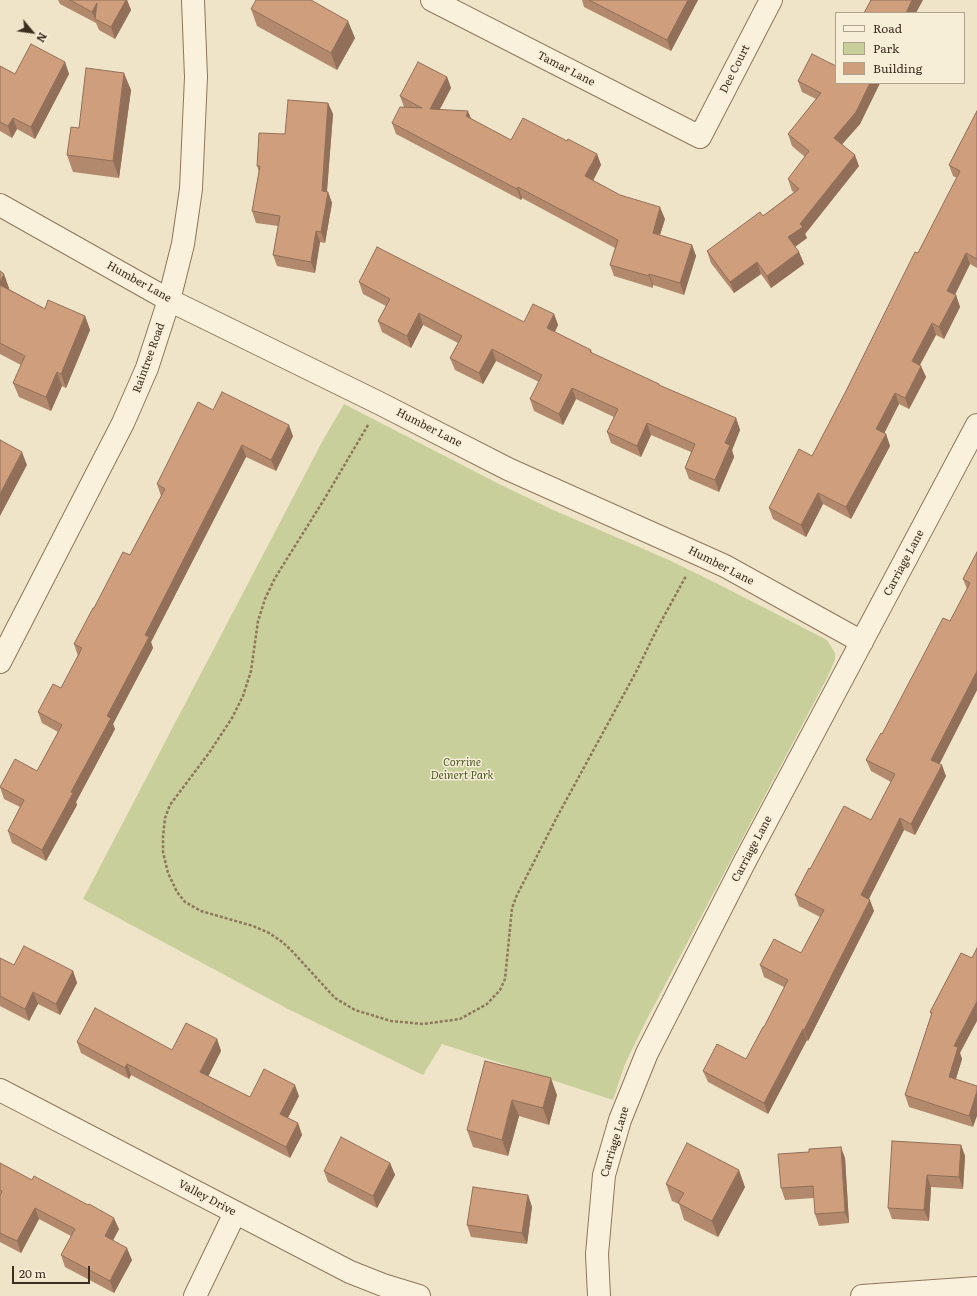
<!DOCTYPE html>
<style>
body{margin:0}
#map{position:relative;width:977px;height:1296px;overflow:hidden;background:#f0e4c8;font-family:Literata,serif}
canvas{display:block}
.legend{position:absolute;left:835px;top:12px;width:130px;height:72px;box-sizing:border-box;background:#f7eed8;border:1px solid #ada18e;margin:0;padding:5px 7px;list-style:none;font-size:12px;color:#3d2e20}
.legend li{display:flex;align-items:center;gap:8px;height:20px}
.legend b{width:20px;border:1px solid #ada18e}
.north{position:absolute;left:12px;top:12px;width:40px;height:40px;-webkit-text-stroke:3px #f7eed8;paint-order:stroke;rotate:119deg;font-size:11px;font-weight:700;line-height:16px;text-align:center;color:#3d2e20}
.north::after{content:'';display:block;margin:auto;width:14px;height:18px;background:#3d2e20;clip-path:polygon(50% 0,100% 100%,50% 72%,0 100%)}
.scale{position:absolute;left:12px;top:1266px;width:78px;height:18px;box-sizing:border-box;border:2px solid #3d2e20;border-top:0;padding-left:5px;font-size:12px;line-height:14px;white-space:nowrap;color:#3d2e20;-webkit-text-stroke:3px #f7eed8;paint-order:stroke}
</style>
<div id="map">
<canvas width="977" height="1296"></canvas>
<ul class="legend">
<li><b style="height:5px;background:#faf1dc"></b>Road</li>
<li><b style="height:11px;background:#c9cf9b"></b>Park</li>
<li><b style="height:11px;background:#cf9f7d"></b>Building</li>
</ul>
<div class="north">N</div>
<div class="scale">20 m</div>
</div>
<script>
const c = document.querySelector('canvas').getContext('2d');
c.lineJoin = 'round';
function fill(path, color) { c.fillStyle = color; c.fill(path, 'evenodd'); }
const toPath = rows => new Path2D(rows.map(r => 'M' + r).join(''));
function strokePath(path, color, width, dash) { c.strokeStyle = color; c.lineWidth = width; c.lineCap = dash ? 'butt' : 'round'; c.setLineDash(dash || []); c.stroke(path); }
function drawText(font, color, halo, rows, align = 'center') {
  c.font = font + ' Literata,serif'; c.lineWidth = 3; c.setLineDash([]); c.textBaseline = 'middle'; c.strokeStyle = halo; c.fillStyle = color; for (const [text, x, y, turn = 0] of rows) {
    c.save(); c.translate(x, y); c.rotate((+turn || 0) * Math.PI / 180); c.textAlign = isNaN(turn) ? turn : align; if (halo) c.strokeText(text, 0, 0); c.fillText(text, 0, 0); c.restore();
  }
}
fill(toPath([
 [344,404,499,484,551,509,669,560,720,585,827,640,835,653,835,660,827,678,647,1019,625,1064,613,1100,442,1044,423,1075,288,1009,83,899,323,440]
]), '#c9cf9b');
const street = toPath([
 [432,0,700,137,771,0],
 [0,205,169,300,379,403,508,469,725,566,862,642],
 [0,662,123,423,147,368,169,300,183,244,191,189,196,77,193,0],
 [0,1090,350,1272,383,1285,419,1296],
 [195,1296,235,1213],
 [599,1296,597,1254,604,1175,620,1120,647,1053,744,863,977,425],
 [862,1296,977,1288]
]);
strokePath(street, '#8d765c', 24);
strokePath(toPath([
 [368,425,325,498,275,578,265,599,258,621,251,671,243,696,232,718,209,753,170,805,165,818,163,837,163,852,168,873,177,892,185,902,201,911,253,926,269,933,281,941,292,951,335,998,355,1010,391,1021,423,1024,460,1019,487,1004,500,990,505,979,512,908,517,895,557,817,636,672,657,629,686,576]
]), '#8d765c', 2.5, [3, 2]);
strokePath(street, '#faf1dc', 22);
fill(toPath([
 [58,0,127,0,131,10,115,39,99,30,96,23,60,4],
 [582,0,698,0,671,51,584,7],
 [251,9,355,38,337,70,257,26],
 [65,62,69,74,35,139,17,129,12,138,0,131,0,66,15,74],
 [447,77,451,88,440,109,471,119,511,140,567,141,597,154,601,165,593,181,665,219,660,235,692,245,696,256,684,295,653,285,653,288,614,276,610,265,615,248,522,198,521,200,396,134,392,123,404,107,400,96],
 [798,81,836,83,880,83,860,124,842,144,859,166,805,234,807,238,795,247,799,252,804,264,771,288,761,274,734,293,711,263,707,251,763,216,794,192,792,191,788,179,805,157,792,146,788,134,816,99,802,92],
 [131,90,119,178,73,172,67,155,79,128],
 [328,103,333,114,327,192,328,192,332,203,325,243,320,242,315,273,277,266,273,255,278,226,256,223,252,211,259,172,257,166,285,134],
 [977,111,977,268,970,264,955,295,956,295,960,307,944,339,936,335,920,365,926,377,909,409,899,404,884,434,886,434,890,446,851,519,823,504,806,537,773,519,769,508,812,456,918,253,957,178,953,176,949,165],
 [0,271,9,288,9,289,45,309,85,316,90,330,66,388,62,386,51,411,19,397,13,383,21,365,0,354],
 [359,282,524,322,554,314,558,325,555,332,591,350,592,353,660,386,736,418,740,430,732,450,734,457,719,492,689,479,685,468,691,452,651,435,641,457,611,443,607,432,614,417,576,399,563,425,534,411,530,399,539,382,496,361,483,384,455,370,450,358,458,343,423,325,411,348,382,332,378,321,386,306,363,294],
 [213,410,293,436,276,471,246,457,151,642,153,648,113,724,115,729,76,802,77,805,46,861,12,843,8,831,20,807,4,799,0,787,37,771,58,732,42,723,38,712,61,688,78,656,74,644,94,608,130,555,161,496,157,484],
 [977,552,977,690,939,764,946,776,915,835,904,830,869,899,874,911,808,1041,807,1040,768,1114,708,1082,703,1071,746,1059,764,1027,784,987,764,977,760,965,801,953,820,917,799,906,795,895,810,869,871,820,891,782,871,771,866,760,950,621,967,589,963,579],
 [961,953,960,1053,962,1059,956,1079,973,1127,909,1107,905,1095,931,1015,930,1012],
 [0,958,14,965,73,971,77,983,60,1015,38,1004,29,1021,0,1006],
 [217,1039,221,1051,208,1076,250,1097,299,1096,288,1118,298,1123,302,1135,290,1158,131,1075,129,1079,81,1053,77,1042,172,1050],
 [485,1061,557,1095,549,1125,519,1116,508,1156,473,1147,467,1130],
 [961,1145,965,1156,963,1189,931,1187,929,1221,892,1219,888,1208],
 [845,1158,849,1223,819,1226,815,1214,814,1198,785,1200,781,1188],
 [0,1163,119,1229,113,1240,132,1260,114,1293,65,1267,61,1255,71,1236,39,1219,21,1253,0,1242],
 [390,1163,395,1175,377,1208,328,1182,324,1171],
 [666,1184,745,1187,718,1237,684,1220,679,1204,672,1201],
 [528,1195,532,1207,527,1244,471,1237,467,1225]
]), '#b2896c');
fill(toPath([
 [126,0,127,0,131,10,115,39,111,27],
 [688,0,698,0,671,51,667,40],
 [912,0,923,0,916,13,906,13],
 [97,3,95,19,92,12],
 [348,21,355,38,337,70,331,53],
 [65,62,69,74,35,139,31,127],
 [124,73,131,90,119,178,113,161],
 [447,77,451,88,434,120,430,109],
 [870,83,880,83,860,124,838,149,834,138],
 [328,103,333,114,326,202,322,191],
 [468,111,473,123,466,116],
 [13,118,17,129,12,138,8,126],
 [597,154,601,165,589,188,585,176],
 [855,155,859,166,805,234,807,238,792,249,788,237,800,224],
 [518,187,522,198,521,200,517,189],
 [328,192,332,203,325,243,321,232],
 [660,207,665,219,657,244,653,233],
 [316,231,320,242,315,273,311,262],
 [692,245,696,256,684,295,680,283],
 [799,252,804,264,771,288,767,276],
 [966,253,970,264,951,302,947,291],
 [757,262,761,274,734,293,730,282],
 [4,274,9,288,4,298,0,288,0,282],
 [649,274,653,285,653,288,649,276],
 [956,295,960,307,944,339,939,327],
 [419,313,423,325,411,348,407,336],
 [554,314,558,325,551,339,547,328],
 [85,316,90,330,66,388,61,374],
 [932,323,936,335,916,372,912,361],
 [492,349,496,361,483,384,479,373],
 [921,366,926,377,909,409,905,398],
 [57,372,62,386,51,411,46,397],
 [572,388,576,399,563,425,559,414],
 [895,393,899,404,880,441,876,429],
 [736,418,740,430,732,450,734,457,719,492,715,480,725,443],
 [647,423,651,435,641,457,637,446],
 [289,425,293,436,276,471,271,460],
 [886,434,890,446,851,519,846,507],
 [242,445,246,457,151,642,153,648,113,724,115,729,76,802,77,805,46,861,42,850,71,792,107,716,145,635],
 [22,452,27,465,0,516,0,494],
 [818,493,823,504,806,537,801,525],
 [977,671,977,690,936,771,931,760],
 [942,765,946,776,915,835,911,824],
 [900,818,904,830,865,906,861,895],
 [870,900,874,911,808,1041,804,1030],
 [73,971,77,983,60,1015,56,1004],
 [33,992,38,1004,29,1021,25,1009],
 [977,1001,977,1021,960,1053,962,1059,953,1088,949,1077,954,1046],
 [803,1029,807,1040,768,1114,764,1103],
 [217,1039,221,1051,205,1083,200,1072],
 [127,1064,131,1075,129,1079,125,1068],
 [551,1078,557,1095,549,1125,543,1108],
 [295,1085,299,1096,284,1125,280,1114],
 [977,1091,977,1116,973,1127,969,1116],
 [512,1100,519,1116,508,1156,502,1140],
 [298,1123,302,1135,290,1158,286,1147],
 [961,1145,965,1156,963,1189,959,1177],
 [841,1147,845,1158,849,1223,845,1212],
 [390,1163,395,1175,377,1208,373,1196],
 [739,1170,745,1187,718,1237,712,1221],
 [927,1175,931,1187,929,1221,924,1210],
 [528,1195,532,1207,527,1244,522,1233],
 [35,1208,39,1219,21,1253,17,1241],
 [114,1218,119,1229,109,1248,105,1236],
 [127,1248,132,1260,114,1293,110,1281]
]), '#916f58');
const building = toPath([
 [70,0,126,0,111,27,95,19,97,3,92,12,70,0],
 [256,0,311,0,348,21,331,53,251,9,256,0],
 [589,0,688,0,667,40,589,0],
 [871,0,912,0,906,13,864,13,871,0],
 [31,44,65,62,31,127,13,118,8,126,0,122,0,66,15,74,31,44],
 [812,54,836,66,836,83,870,83,856,112,834,138,855,155,800,224,803,227,788,237,799,252,767,276,757,262,730,282,707,251,760,212,763,216,799,189,788,179,809,151,788,134,821,93,798,81,812,54],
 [418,62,447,77,430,109,468,111,466,116,511,140,523,118,567,141,568,139,597,154,585,176,620,195,660,207,653,233,692,245,680,283,649,274,649,276,610,265,618,240,518,187,517,189,392,123,400,107,422,108,400,96,418,62],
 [86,68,124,73,113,161,67,155,71,127,79,128,86,68],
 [288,100,328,103,322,191,328,192,321,232,316,231,311,262,273,255,280,216,252,211,260,166,257,166,259,133,285,134,288,100],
 [977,111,977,259,966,253,947,291,956,295,939,327,932,323,912,361,921,366,905,398,895,393,876,429,886,434,846,507,818,493,801,525,769,508,799,449,812,456,846,391,915,252,918,253,960,171,949,165,977,111],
 [377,247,524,322,533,304,554,314,547,328,591,350,590,352,659,384,659,385,736,418,725,443,730,445,715,480,685,468,695,444,647,423,637,446,607,432,618,409,572,388,559,414,530,399,542,375,492,349,479,373,450,358,462,336,419,313,407,336,378,321,390,299,359,282,377,247],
 [0,271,4,274,0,282,0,271],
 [0,285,45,309,48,300,85,316,61,374,57,372,46,397,13,383,25,356,0,343,0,285],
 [222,392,289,425,271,460,242,445,145,635,149,637,107,716,111,718,71,792,73,793,42,850,8,831,24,800,0,787,15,759,37,771,62,725,38,712,53,684,61,688,82,648,74,644,93,608,94,608,123,552,130,555,165,489,157,484,198,402,213,410,222,392],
 [0,440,22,452,0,494,0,440],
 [977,552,977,671,931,760,942,765,911,824,900,818,861,895,870,900,804,1030,803,1029,764,1103,703,1071,717,1044,746,1059,763,1027,764,1027,788,980,760,965,774,939,801,953,824,910,795,895,809,868,810,869,844,806,871,820,895,774,866,760,881,733,882,734,943,618,950,621,970,583,963,579,977,552],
 [24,946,73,971,56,1004,33,992,25,1009,0,996,0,958,14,965,24,946],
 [977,948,977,1001,954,1046,958,1047,949,1077,977,1086,977,1091,969,1116,905,1095,932,1013,930,1012,961,953,972,958,977,948],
 [95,1008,172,1050,186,1023,217,1039,200,1072,250,1097,264,1069,295,1085,280,1114,298,1123,286,1147,127,1064,125,1068,77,1042,95,1008],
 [485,1061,551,1078,543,1108,512,1100,502,1140,467,1130,485,1061],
 [341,1137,390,1163,373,1196,324,1171,341,1137],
 [892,1141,961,1145,959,1177,927,1175,924,1210,888,1208,892,1141],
 [687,1143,739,1170,712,1221,678,1203,684,1193,666,1184,687,1143],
 [841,1147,845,1212,815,1214,813,1186,781,1188,778,1154,809,1152,809,1149,841,1147],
 [0,1163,32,1180,34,1176,88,1205,89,1204,114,1218,105,1236,127,1248,110,1281,61,1255,75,1229,35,1208,17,1241,0,1233,0,1196,2,1191,0,1190,0,1163],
 [473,1187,528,1195,522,1233,467,1225,473,1187]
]);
fill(building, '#cf9f7d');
strokePath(building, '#916f58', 1);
drawText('11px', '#3d2e20', '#f7eed8', [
 ["Tamar Lane",566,69,27],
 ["Dee Court",735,69,-63],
 ["Humber Lane",139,282,29],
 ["Raintree Road",149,358,-70],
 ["Humber Lane",429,428,27],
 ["Carriage Lane",904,563,-62],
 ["Humber Lane",721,566,27],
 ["Carriage Lane",752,849,-62],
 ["Carriage Lane",615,1142,-73],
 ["Valley Drive",207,1198,28]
]);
drawText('italic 11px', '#4d5a26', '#f7eed8', [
 ["Corrine",462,763],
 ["Deinert Park",462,776]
]);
</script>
